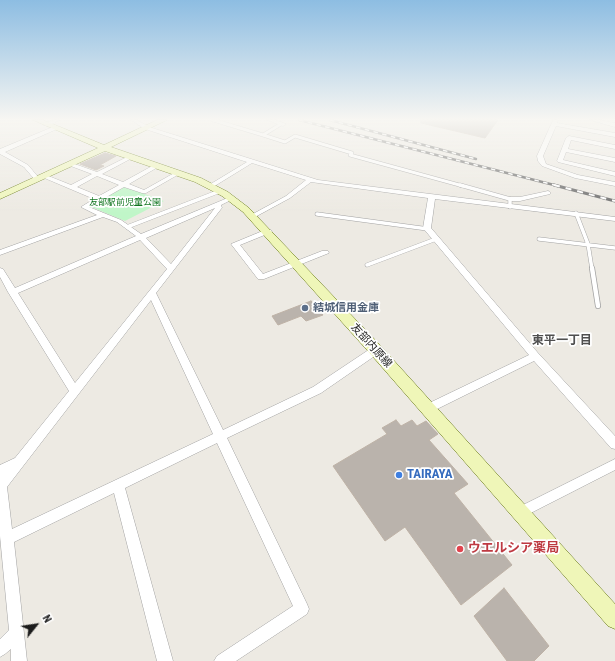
<!DOCTYPE html>
<meta charset="utf-8">
<style>
body{margin:0}
#map{position:relative;width:615px;height:661px;overflow:hidden;background:#edeae3;font-family:"Roboto Condensed",sans-serif}
canvas{display:block}
.north{position:absolute;left:16px;top:605px;width:40px;height:40px;-webkit-text-stroke:3px #fff;paint-order:stroke;rotate:60deg;font-size:11px;font-weight:700;line-height:16px;text-align:center;color:#1c1c1c}
.north::after{content:'';display:block;margin:auto;width:14px;height:18px;background:#1c1c1c;clip-path:polygon(50% 0,100% 100%,50% 72%,0 100%)}
</style>
<div id="map">
<canvas width="615" height="661"></canvas>
<div class="north">N</div>
</div>
<script>
const c = document.querySelector('canvas').getContext('2d');
c.lineJoin = 'round';
function fill(path, color) { c.fillStyle = color; c.fill(path, 'evenodd'); }
const toPath = rows => new Path2D(rows.map(r => 'M' + r).join(''));
function strokePath(path, color, width, dash) { c.strokeStyle = color; c.lineWidth = width; c.lineCap = dash ? 'butt' : 'round'; c.setLineDash(dash || []); c.stroke(path); }
function drawText(font, color, halo, rows, align = 'center') {
  c.font = font + ' "Roboto Condensed","Noto Sans JP",sans-serif'; c.lineWidth = 3.5; c.setLineDash([]); c.textBaseline = 'middle'; c.strokeStyle = halo; c.fillStyle = color; for (const [text, x, y, turn = 0] of rows) {
    c.save(); c.translate(x, y); c.rotate((+turn || 0) * Math.PI / 180); c.textAlign = isNaN(turn) ? turn : align; if (halo) c.strokeText(text, 0, 0); c.fillText(text, 0, 0); c.restore();
  }
}
fill(toPath([
 [123,186,164,201,125,221,89,206]
]), '#c0f6c8');
const building = toPath([
 [421,120,498,120,485,138,421,123,421,120],
 [105,153,116,156,100,165,104,166,96,170,80,164,105,153],
 [311,301,323,315,306,321,301,316,278,325,272,316,311,301],
 [396,420,401,426,412,420,417,426,426,421,438,434,429,440,468,484,454,493,512,565,461,605,405,527,385,541,333,466,387,434,382,428,396,420],
 [504,588,549,646,534,661,507,661,474,616,504,588]
]);
fill(building, '#bab3ac');
strokePath(building, '#beb2a6', 1);
const serviceFar2 = toPath([
 [213,120,263,135,281,124],
 [263,135,285,142,295,136,352,153,350,155,463,186]
]);
const serviceFar1 = toPath([
 [460,185,510,199,510,207],
 [576,213,588,244,592,269],
 [317,214,428,229],
 [127,227,220,191],
 [539,239,615,248],
 [367,265,436,239]
]);
const service = toPath([
 [592,268,598,306]
]);
const minor = toPath([
 [53,120,60,120,48,126,43,125,53,120],
 [131,120,137,120,149,127,318,180,615,217,615,221,435,199,431,228,538,353,615,436,615,449,611,448,534,361,431,412,427,413,423,412,422,409,423,406,529,355,423,228,428,198,311,182,290,198,255,217,251,217,251,215,286,196,306,180,252,163,213,187,209,187,209,185,247,162,145,129,131,120],
 [267,120,276,120,286,124,283,126,267,120],
 [553,120,558,120,557,123,615,133,615,137,556,126,543,156,546,164,578,175,615,182,615,186,575,178,542,166,538,161,537,156,553,120],
 [590,120,600,120,615,123,615,127,590,120],
 [55,126,58,128,57,129,5,152,28,165,39,178,39,180,35,180,24,167,0,154,0,149,55,126],
 [569,136,615,145,615,149,571,140,568,149,615,158,615,162,566,152,563,160,615,172,615,176,558,162,557,161,566,138,569,136],
 [129,156,134,157,102,174,123,182,154,165,158,165,158,167,129,184,144,190,176,172,181,173,146,193,142,193,124,187,89,207,121,220,141,234,230,197,235,198,221,205,222,208,221,209,156,293,223,430,313,387,373,347,379,347,381,350,379,353,321,393,227,438,307,604,309,609,307,614,236,661,214,661,217,656,293,606,217,443,125,488,173,661,157,661,114,493,14,542,27,661,11,661,11,649,5,654,0,657,0,639,9,630,0,536,0,465,15,458,69,391,8,292,0,277,0,268,3,269,15,288,136,236,117,222,103,217,0,255,0,250,97,215,81,207,94,199,42,177,42,175,46,175,71,185,92,174,68,165,68,163,72,163,97,172,129,156],
 [97,176,119,185,99,196,77,187,97,176],
 [215,208,171,264,146,238,215,208],
 [140,240,167,269,75,383,18,293,140,240],
 [151,300,213,434,12,529,7,487,151,300],
 [548,191,550,192,550,194,520,201,510,201,507,199,510,197,520,197,548,191],
 [265,230,271,230,272,232,240,245,263,274,322,251,328,251,329,253,264,279,258,279,231,244,265,230],
 [615,459,615,470,523,517,519,519,515,517,513,513,515,509,615,459]
]);
const secondary = toPath([
 [33,120,43,120,104,145,157,120,167,120,111,147,201,178,228,192,249,208,377,342,615,604,615,629,608,626,367,350,243,212,222,196,195,182,105,151,0,199,0,193,98,148,33,120]
]);
strokePath(serviceFar2, '#a3a3a3', 4);
strokePath(serviceFar1, '#a3a3a3', 4.5);
strokePath(service, '#a3a3a3', 6);
strokePath(minor, '#a3a3a3', 1);
strokePath(secondary, '#5c6e09', 1);
strokePath(serviceFar2, '#fff', 3);
strokePath(serviceFar1, '#fff', 3.5);
strokePath(service, '#fff', 4.5);
fill(minor, '#fff');
fill(secondary, '#eff6b8');
const railFar1 = toPath([
 [299,120,558,186],
 [330,120,476,159]
]);
const rail = toPath([
 [554,185,615,201]
]);
strokePath(railFar1, '#6a6a6a', 2.5);
strokePath(rail, '#6a6a6a', 3);
strokePath(railFar1, '#fff', 1.5, [4.5]);
strokePath(rail, '#fff', 2, [6]);
const sky = c.createLinearGradient(0, 0, 0, 213);
sky.addColorStop(0, '#8dbde2');
sky.addColorStop(0.56, '#f7f6f2');
sky.addColorStop(1, '#f7f6f200');
c.fillStyle = sky;
c.fillRect(0, 0, 615, 213);
for (const [x, y, r, color] of [
 [305,308,4,"#5c6f8a"],
 [399,475,4,"#3f7fe0"],
 [460,549,4,"#e0444e"]
]) { const dot = new Path2D(); dot.arc(x, y, r, 0, 2 * Math.PI); c.fillStyle = color; c.fill(dot); strokePath(dot, '#fff', 1.5); }
drawText('9px', '#10751f', '#fff', [
 ["友部駅前児童公園",125,203]
]);
drawText('bold 11px', '#4e5e75', '#fff', [
 ["結城信用金庫",313,308]
], 'left');
drawText('11px', '#1c1c1c', '#fff', [
 ["友部内原線",371,346,48]
]);
drawText('bold 12px', '#4f4f4f', '#fff', [
 ["東平一丁目",562,341]
]);
drawText('bold 13px', '#366cbe', '#fff', [
 ["TAIRAYA",407,475]
], 'left');
drawText('bold 13px', '#be3a42', '#fff', [
 ["ウエルシア薬局",468,549]
], 'left');
</script>
